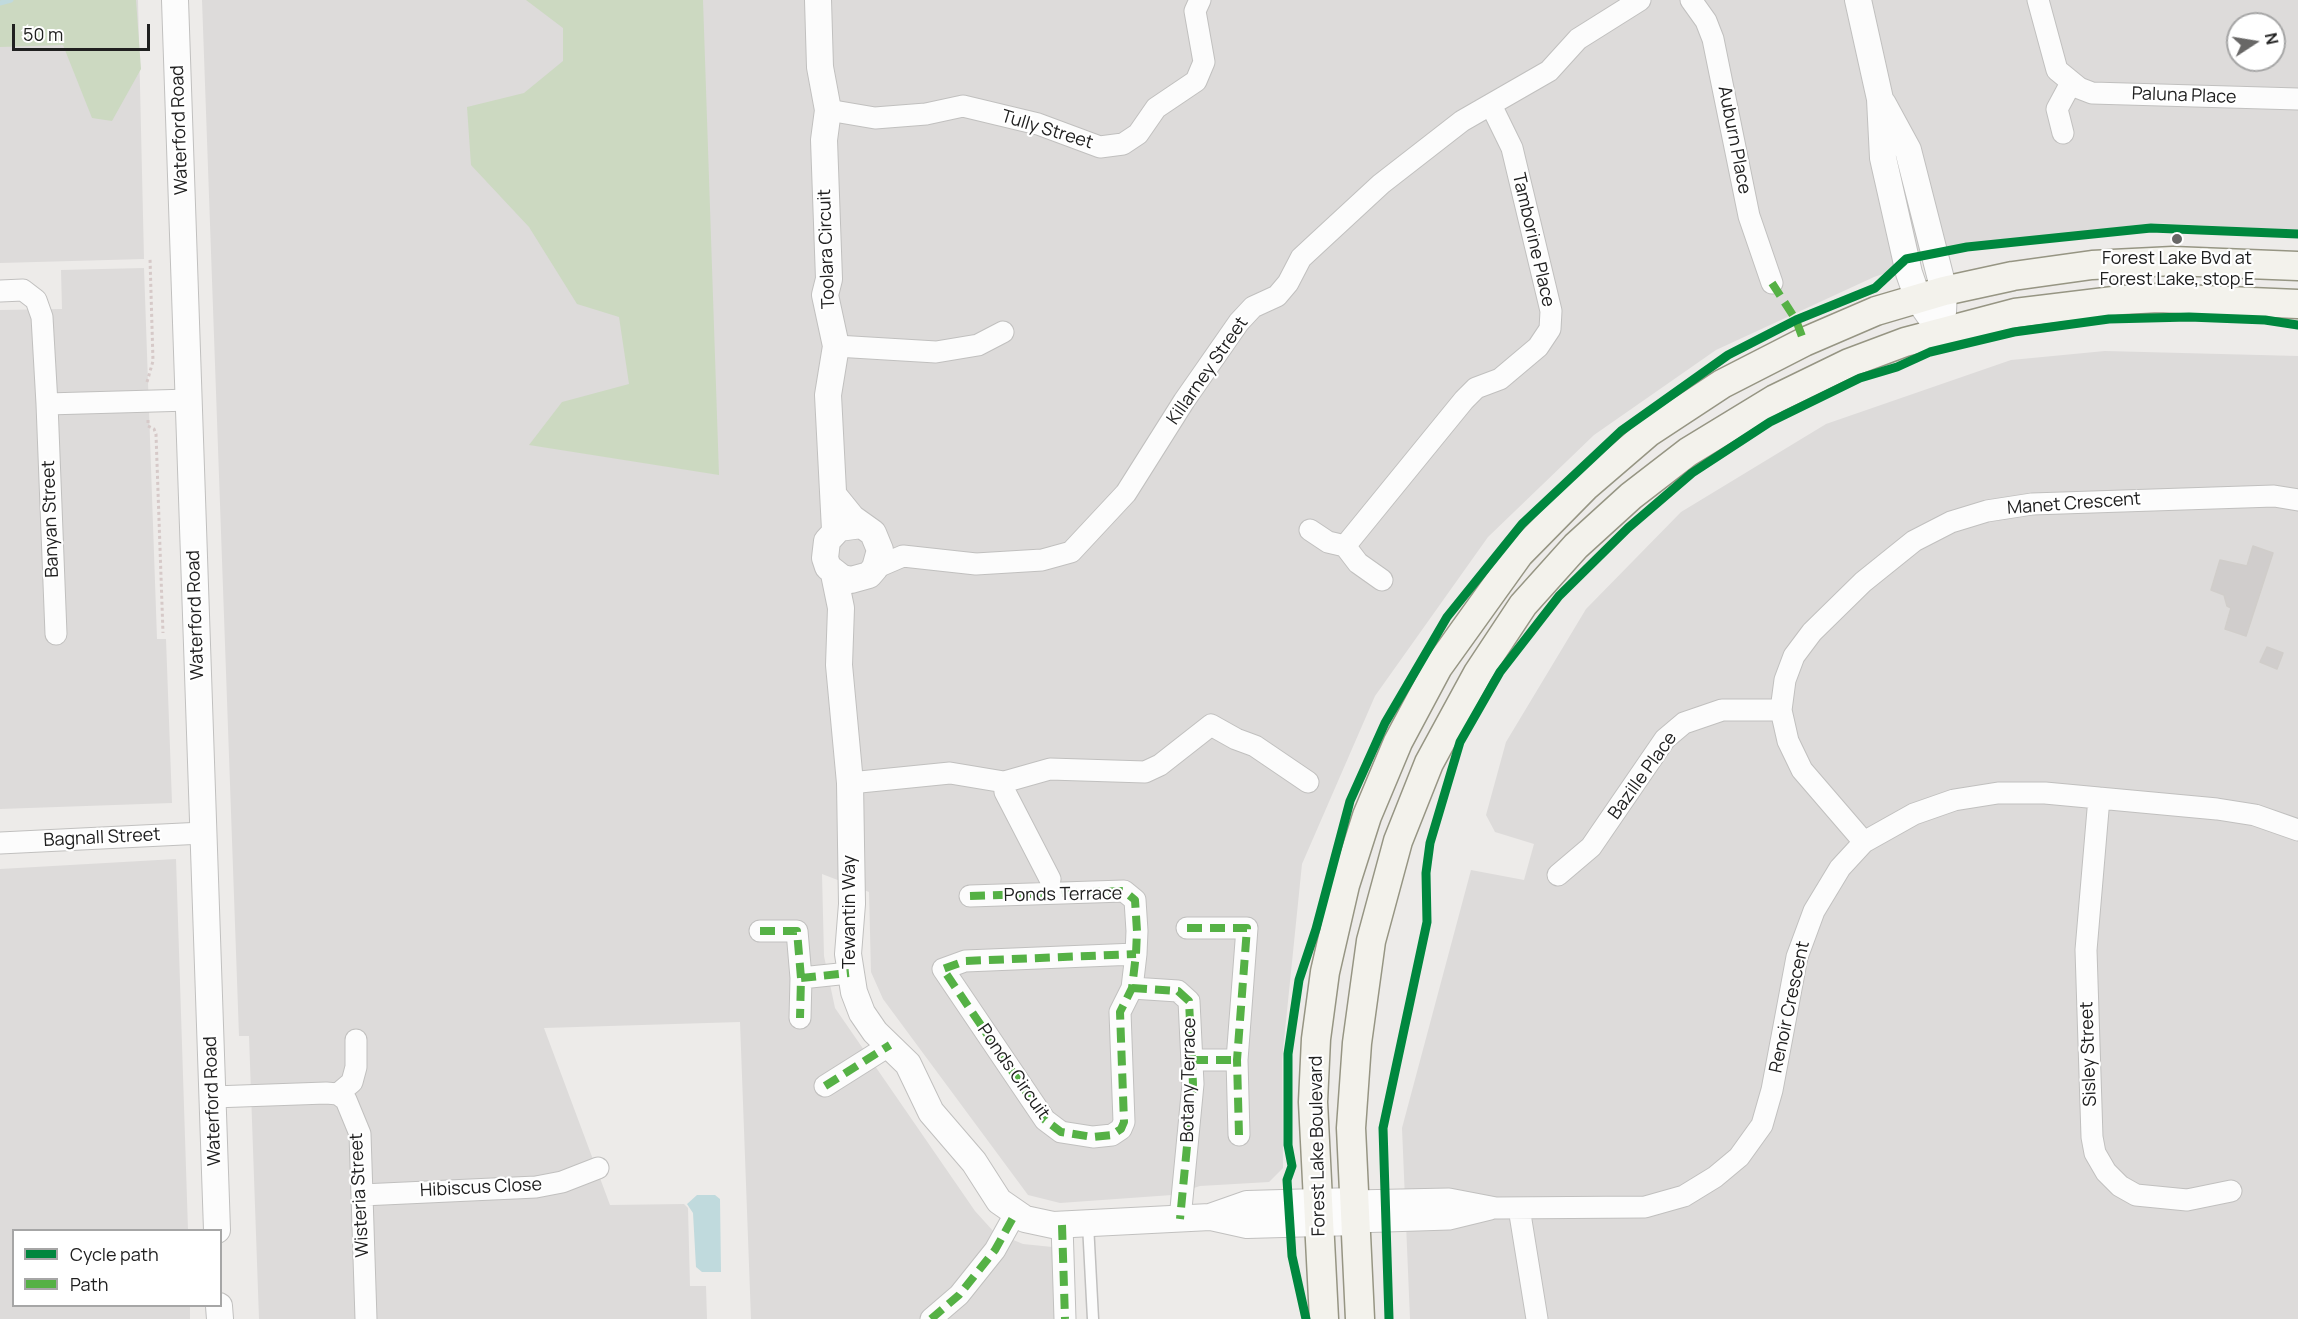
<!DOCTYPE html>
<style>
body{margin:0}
#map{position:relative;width:2298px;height:1319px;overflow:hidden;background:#edebe9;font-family:Manrope,sans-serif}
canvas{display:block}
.legend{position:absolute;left:12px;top:1229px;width:210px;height:78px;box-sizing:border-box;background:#fff;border:2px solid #a6a6a6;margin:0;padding:8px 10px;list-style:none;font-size:18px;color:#202020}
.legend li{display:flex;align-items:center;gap:12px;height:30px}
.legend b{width:30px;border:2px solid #a6a6a6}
.north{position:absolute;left:2226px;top:12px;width:60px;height:60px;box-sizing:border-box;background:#fff;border:2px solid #a6a6a6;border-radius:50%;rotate:78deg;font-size:16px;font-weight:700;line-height:24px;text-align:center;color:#202020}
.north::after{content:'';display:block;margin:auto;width:21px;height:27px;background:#686766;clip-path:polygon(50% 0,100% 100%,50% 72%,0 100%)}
.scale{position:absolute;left:12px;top:24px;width:138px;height:27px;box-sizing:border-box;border:3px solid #202020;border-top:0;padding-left:8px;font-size:18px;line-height:21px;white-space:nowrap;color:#202020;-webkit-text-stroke:4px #fff;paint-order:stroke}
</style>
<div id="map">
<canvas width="2298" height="1319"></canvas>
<ul class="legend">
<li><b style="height:8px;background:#00873e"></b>Cycle path</li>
<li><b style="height:8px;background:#55b145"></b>Path</li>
</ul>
<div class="north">N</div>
<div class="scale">50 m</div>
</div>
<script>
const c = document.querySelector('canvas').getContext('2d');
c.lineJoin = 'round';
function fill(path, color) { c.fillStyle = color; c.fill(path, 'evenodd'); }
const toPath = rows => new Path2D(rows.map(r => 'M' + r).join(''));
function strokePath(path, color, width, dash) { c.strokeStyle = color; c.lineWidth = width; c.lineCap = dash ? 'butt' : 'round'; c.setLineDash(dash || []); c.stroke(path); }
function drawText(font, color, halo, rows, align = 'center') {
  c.font = font + ' Manrope,sans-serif'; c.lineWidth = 4.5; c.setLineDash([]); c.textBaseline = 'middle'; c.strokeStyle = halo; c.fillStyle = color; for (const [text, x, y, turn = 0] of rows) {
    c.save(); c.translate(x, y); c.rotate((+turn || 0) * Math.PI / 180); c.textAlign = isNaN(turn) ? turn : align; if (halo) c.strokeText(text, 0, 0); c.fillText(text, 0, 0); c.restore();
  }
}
fill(toPath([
 [0,0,138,0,144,259,0,263],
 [202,0,2298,0,2298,230,2154,223,1972,244,1874,277,1716,350,1594,435,1488,537,1375,696,1302,864,1282,1060,1283,1168,1269,1182,1200,1186,1172,1195,1060,1203,1028,1195,883,999,871,972,869,892,822,874,824,956,835,1008,975,1211,994,1232,1023,1244,1072,1249,1075,1319,751,1319,740,1022,544,1028,610,1205,684,1204,688,1208,690,1286,706,1286,707,1319,259,1319,249,1036,239,1036],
 [2238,24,2274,24,2274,60,2238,60],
 [144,268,157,639,166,639,172,803,0,809,0,310,62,309,61,270],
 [2105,351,2298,356,2298,1319,1410,1319,1402,1128,1471,870,1524,880,1534,844,1495,832,1486,815,1506,742,1586,609,1681,512,1826,424,2011,360],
 [176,859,188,1230,14,1230,14,1306,190,1306,190,1319,0,1319,0,869]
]), '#dddbda');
fill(toPath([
 [0,0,136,0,141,69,112,121,92,118,63,45,0,47],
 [526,0,703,0,719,475,529,445,562,402,629,384,619,317,577,304,529,227,471,165,467,107,524,93,563,61,563,28]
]), '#ccd9c1');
fill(toPath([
 [697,1195,715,1195,720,1199,721,1272,702,1272,696,1267,693,1213,687,1204]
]), '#c0dadd');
strokePath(toPath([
 [0,3,11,0]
]), '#c0dadd', 5);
const building = toPath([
 [2253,546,2273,553,2246,636,2225,629,2231,608,2227,606,2224,595,2211,590,2220,560,2247,566,2253,546],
 [2267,647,2283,653,2277,669,2260,662,2267,647]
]);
fill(building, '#d0cdcc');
strokePath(building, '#d0cdca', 1.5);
const service = toPath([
 [1088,1224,1093,1319]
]);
const minor = toPath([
 [1691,0,1706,21,1713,39,1749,216,1772,283],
 [2038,0,2057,70,2079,88,2092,93,2298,99],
 [828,110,875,118,926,114,963,106,1038,124,1100,147,1123,144,1138,134,1156,108,1196,81,1204,62,1195,11,1200,0],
 [2063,133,2057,109,2071,83],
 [0,291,23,290,36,300,42,317,47,404,190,400],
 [836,346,936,352,978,345,1003,332],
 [47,404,56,634],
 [1310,530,1328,542,1345,546,1358,563,1382,580],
 [1345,546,1464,400,1476,388,1500,379,1538,347,1550,329,1551,311,1512,148,1491,105],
 [875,568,903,556,976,564,1042,560,1071,552,1126,493,1184,401,1239,322,1253,307,1277,296,1288,283,1301,258,1315,245,1381,184,1462,121,1549,71,1578,39,1640,0],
 [1004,782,1005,792,1050,879],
 [850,783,950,773,1004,782,1050,769,1145,772,1160,765,1211,725,1236,739,1255,746,1308,782],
 [2099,798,2086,950,2092,1137,2095,1153,2106,1172,2120,1186,2136,1195,2187,1200,2231,1191],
 [1864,842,1802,770,1788,741,1781,710,1785,680,1794,656,1812,632,1863,582,1914,541,1951,522,1987,511,2032,504,2274,496,2298,500],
 [0,843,203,833],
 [1558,875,1591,847,1665,739,1684,723,1722,710,1781,710],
 [970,896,1124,891,1135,900,1137,931,1136,954,1132,988,1120,1012,1124,1122,1121,1129,1112,1135,1093,1137,1061,1132,1045,1120,943,969,965,961,1136,954],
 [1187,928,1247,928,1237,1060,1239,1135],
 [760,931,797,931,801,978,800,1018],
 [801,978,849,973],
 [1132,988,1178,991,1189,1001,1193,1084,1180,1219],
 [1193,1060,1237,1060],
 [825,1086,890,1045],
 [338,1094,352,1082,356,1067,356,1040],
 [213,1097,326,1093,338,1094,346,1100,360,1134,366,1319],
 [362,1195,536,1187,562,1182,598,1168],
 [1354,1201,1449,1199,1496,1208,1645,1207,1684,1196,1715,1177,1739,1157,1762,1125,1772,1090,1797,957,1814,911,1840,868,1864,842,1914,814,1954,800,1998,793,2045,793,2217,809,2255,815,2298,830],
 [1519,1208,1537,1319],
 [1355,1222,1449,1219,1490,1209],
 [1062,1225,1065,1319],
 [931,1319,959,1295,995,1250,1015,1214]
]);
const tertiary = toPath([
 [175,0,217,1230],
 [818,0,820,67,828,110,824,140,829,279,825,295,836,346,828,395,835,530],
 [1858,0,1880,99,1883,158,1909,273,1918,299,1941,332],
 [1883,104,1908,150,1944,291,1943,312],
 [835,497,852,518,873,533,880,550,875,568,869,575,851,580,842,578,828,567,825,558,827,541,839,528,861,525],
 [834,574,841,608,839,665,850,783,852,904,848,954,854,992,862,1013,875,1032,908,1064,931,1112,974,1162,999,1201,1025,1219,1053,1225,1210,1217,1247,1204,1354,1201],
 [1211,1217,1247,1225,1355,1222],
 [219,1306,220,1319]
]);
const secondary = toPath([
 [1324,1319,1313,1102,1316,1039,1325,972,1345,885,1367,816,1398,742,1438,667,1519,554,1585,487,1649,432,1722,384,1804,342,1876,311,1944,291,2013,276,2092,265,2173,261,2298,266],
 [1360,1319,1351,1128,1357,1043,1371,941,1398,841,1429,763,1478,673,1523,605,1576,546,1631,496,1688,452,1775,399,1849,363,1905,342,2015,313,2122,300,2158,298,2298,304]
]);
strokePath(service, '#c1c0bf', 13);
strokePath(minor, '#c1c0bf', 23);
strokePath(tertiary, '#c1c0bf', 28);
strokePath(secondary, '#969583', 31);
strokePath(toPath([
 [147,382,153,361,150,258],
 [148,420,148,426,154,429,156,434,163,633]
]), '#d6c9c8', 3, [3, 3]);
strokePath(service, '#fcfcfc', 10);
strokePath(minor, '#fcfcfc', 21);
strokePath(tertiary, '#fcfcfc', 26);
strokePath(secondary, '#f3f2ec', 28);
strokePath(toPath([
 [1772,283,1796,320,1804,342],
 [970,896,1124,891,1135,900,1137,931,1136,954,1132,988,1120,1012,1124,1122,1121,1129,1112,1135,1093,1137,1061,1132,1045,1120,943,969,965,961,1136,954],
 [1187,928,1247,928,1237,1060,1239,1135],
 [760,931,797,931,801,978,800,1018],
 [801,978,849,973],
 [1132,988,1178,991,1189,1001,1193,1084,1180,1219],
 [1193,1060,1237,1060],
 [825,1086,890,1045],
 [1062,1225,1065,1319],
 [931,1319,959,1295,995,1250,1015,1214]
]), '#55b145', 8, [15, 8]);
strokePath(toPath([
 [1306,1319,1292,1256,1287,1180,1292,1166,1288,1145,1288,1054,1299,980,1316,929,1350,801,1385,723,1447,617,1522,524,1621,431,1728,355,1796,320,1875,288,1906,259,1967,247,2151,228,2298,234],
 [1389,1319,1383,1128,1427,922,1426,873,1430,843,1460,742,1500,672,1559,596,1628,528,1692,473,1770,422,1860,378,1897,367,1930,352,2014,332,2109,319,2189,317,2265,320,2298,325]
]), '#00873e', 9);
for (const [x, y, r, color] of [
 [2177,239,6,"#686766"]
]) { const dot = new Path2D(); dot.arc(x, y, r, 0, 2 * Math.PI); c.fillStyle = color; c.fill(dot); strokePath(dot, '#fff', 2); }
drawText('18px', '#202020', '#fff', [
 ["Paluna Place",2184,96,2],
 ["Waterford Road",180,130,-92],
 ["Tully Street",1047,130,17],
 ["Auburn Place",1734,140,79],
 ["Tamborine Place",1533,240,77],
 ["Toolara Circuit",827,249,-92],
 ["Killarney Street",1208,371,-55],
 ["Manet Crescent",2074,504,-4],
 ["Banyan Street",51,519,-92],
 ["Waterford Road",196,615,-92],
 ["Bazille Place",1643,776,-54],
 ["Bagnall Street",102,838,-3],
 ["Ponds Terrace",1063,895,-1],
 ["Tewantin Way",850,912,-90],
 ["Renoir Crescent",1790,1007,-78],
 ["Sisley Street",2089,1054,-92],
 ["Ponds Circuit",1013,1072,55],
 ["Botany Terrace",1189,1080,-89],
 ["Waterford Road",213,1101,-92],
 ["Forest Lake Boulevard",1318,1146,-91],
 ["Hibiscus Close",481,1188,-3],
 ["Wisteria Street",360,1195,-93]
]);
drawText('18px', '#202020', '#fff', [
 ["Forest Lake Bvd at",2177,259],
 ["Forest Lake, stop E",2177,280]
]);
</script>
